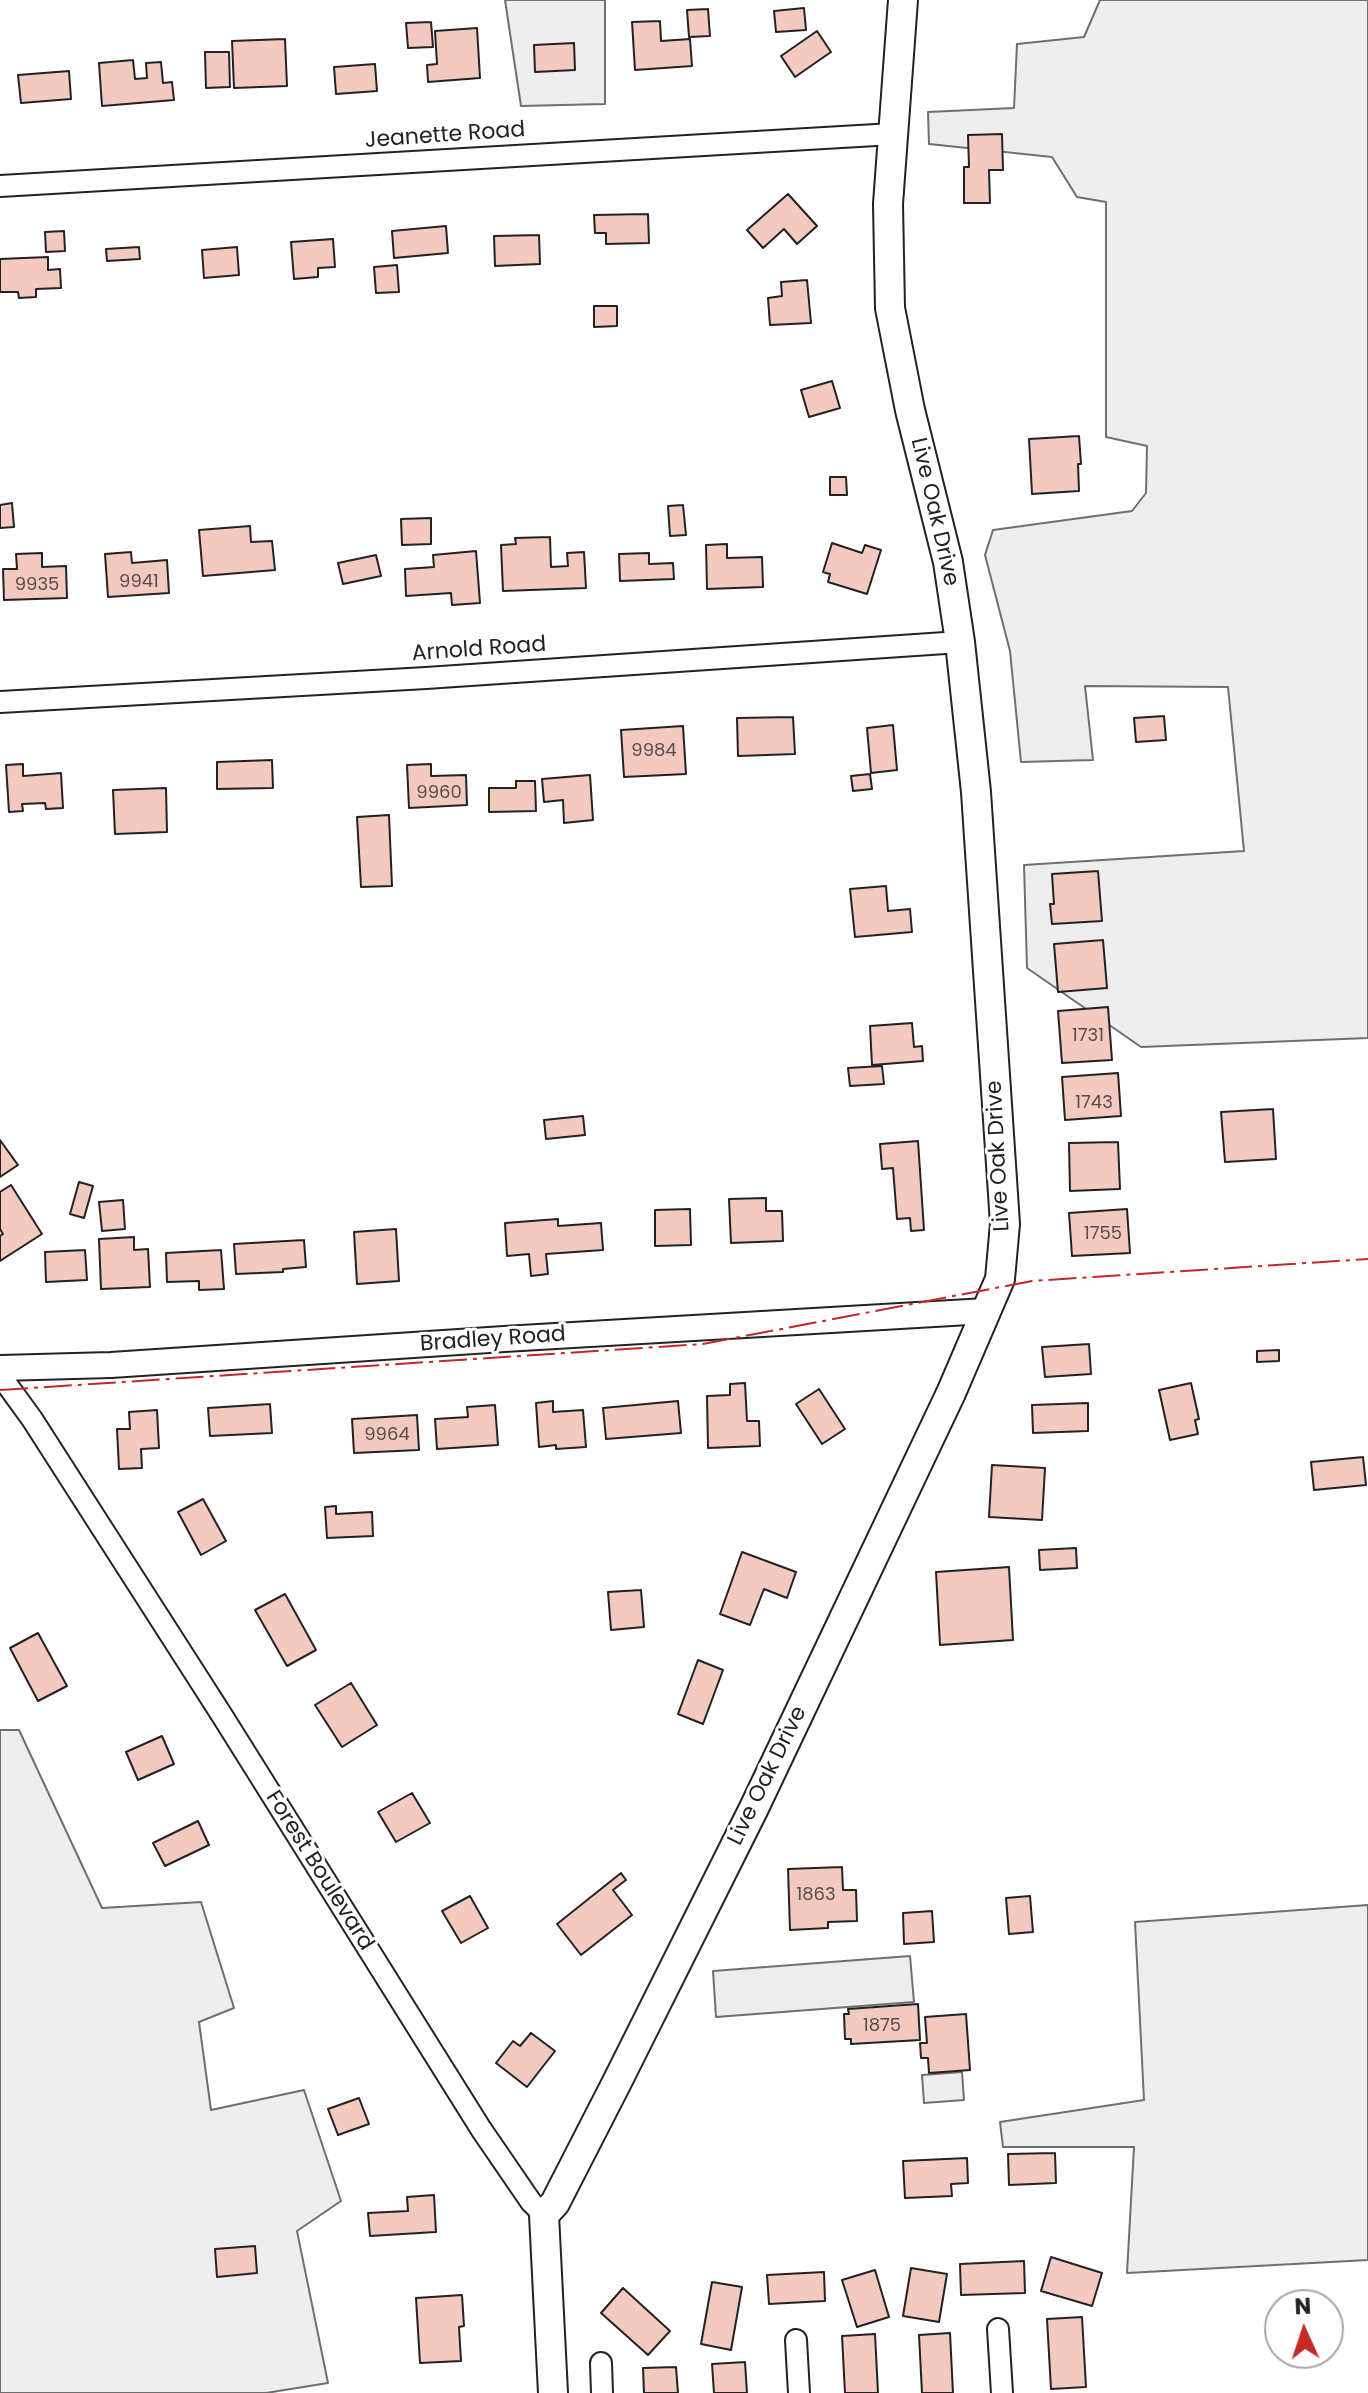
<!DOCTYPE html>
<style>
body{margin:0}
#map{position:relative;width:1368px;height:2393px;overflow:hidden;background:#fff;font-family:Poppins,sans-serif}
canvas{display:block}
.north{position:absolute;left:1264px;top:2289px;width:80px;height:80px;box-sizing:border-box;background:#fff;border:2px solid #a7a7a7;border-radius:50%;rotate:357deg;font-size:22px;font-weight:700;line-height:32px;text-align:center;color:#222}
.north::after{content:'';display:block;margin:auto;width:28px;height:36px;background:#c62828;clip-path:polygon(50% 0,100% 100%,50% 72%,0 100%)}
</style>
<div id="map">
<canvas width="1368" height="2393"></canvas>
<div class="north">N</div>
</div>
<script>
const c = document.querySelector('canvas').getContext('2d');
c.lineJoin = 'round';
function fill(path, color) { c.fillStyle = color; c.fill(path, 'evenodd'); }
const toPath = rows => new Path2D(rows.map(r => 'M' + r).join(''));
function strokePath(path, color, width, dash) { c.strokeStyle = color; c.lineWidth = width; c.lineCap = dash ? 'butt' : 'round'; c.setLineDash(dash || []); c.stroke(path); }
function drawText(font, color, halo, rows, align = 'center') {
  c.font = font + ' Poppins,sans-serif'; c.lineWidth = 6; c.setLineDash([]); c.textBaseline = 'middle'; c.strokeStyle = halo; c.fillStyle = color; for (const [text, x, y, turn = 0] of rows) {
    c.save(); c.translate(x, y); c.rotate((+turn || 0) * Math.PI / 180); c.textAlign = isNaN(turn) ? turn : align; if (halo) c.strokeText(text, 0, 0); c.fillText(text, 0, 0); c.restore();
  }
}
const green = toPath([
 [505,0,605,0,605,104,521,106,505,0],
 [1100,0,1368,0,1368,1038,1141,1047,1027,968,1024,865,1244,851,1228,687,1085,686,1093,760,1021,762,1010,651,985,555,993,530,1132,511,1146,493,1147,446,1106,437,1106,202,1077,197,1052,157,929,144,928,112,1014,108,1017,44,1084,37,1100,0],
 [0,1730,19,1730,102,1908,201,1902,234,2008,199,2022,211,2110,304,2090,341,2201,297,2231,328,2383,266,2393,0,2393,0,1730],
 [1368,1905,1368,2260,1127,2273,1134,2147,1003,2147,1000,2122,1144,2100,1135,1922,1368,1905],
 [962,2072,964,2100,924,2103,922,2075,962,2072]
]);
fill(green, '#eee');
strokePath(green, '#6f6f6f', 2);
const parking = toPath([
 [910,1956,914,2002,716,2017,713,1971,910,1956]
]);
fill(parking, '#ededed');
strokePath(parking, '#6f6f6f', 2);
const building = toPath([
 [804,8,806,30,776,32,774,11,804,8],
 [708,9,710,36,689,37,687,10,708,9],
 [660,21,661,41,690,39,692,66,635,70,632,22,660,21],
 [431,22,433,47,408,48,406,23,431,22],
 [477,28,480,78,428,82,427,65,437,64,435,31,477,28],
 [817,31,831,52,795,77,781,56,817,31],
 [285,39,287,86,234,88,232,41,285,39],
 [574,43,575,70,535,72,534,45,574,43],
 [205,52,229,52,230,87,206,88,205,52],
 [133,60,135,79,147,78,146,63,161,62,163,83,172,82,174,100,102,106,99,63,133,60],
 [375,64,377,91,336,94,334,67,375,64],
 [69,71,71,99,21,103,18,75,69,71],
 [1002,134,1003,170,989,170,990,203,964,203,964,167,969,167,968,135,1002,134],
 [788,194,817,226,797,244,784,229,763,248,747,230,788,194],
 [648,214,649,243,606,244,606,233,595,233,594,215,648,214],
 [446,226,448,253,394,258,392,231,446,226],
 [64,231,65,251,46,252,45,232,64,231],
 [539,235,540,264,495,266,494,236,539,235],
 [333,239,335,267,318,268,318,277,294,279,291,242,333,239],
 [139,247,140,259,107,261,106,249,139,247],
 [237,247,239,275,204,278,202,250,237,247],
 [48,257,48,270,60,269,61,288,36,289,36,297,19,298,18,292,0,292,0,259,48,257],
 [397,265,399,292,376,293,374,267,397,265],
 [807,280,811,323,770,325,768,298,782,296,781,282,807,280],
 [594,306,617,306,617,326,594,327,594,306],
 [832,381,840,408,809,417,801,390,832,381],
 [1079,436,1081,464,1078,464,1079,491,1032,494,1029,439,1079,436],
 [830,477,846,477,847,495,830,495,830,477],
 [12,503,14,527,0,528,0,505,12,503],
 [683,505,686,535,670,536,668,506,683,505],
 [431,518,431,544,402,545,401,519,431,518],
 [250,526,251,542,272,541,275,570,203,576,199,530,250,526],
 [550,537,551,567,568,566,567,553,584,552,586,588,503,591,501,545,516,544,515,538,550,537],
 [832,543,862,553,865,545,881,550,867,594,828,582,830,574,823,572,832,543],
 [727,544,727,558,762,557,763,587,707,589,706,545,727,544],
 [476,551,480,603,452,605,451,593,406,596,405,569,434,567,433,555,476,551],
 [131,552,132,563,167,560,169,593,108,597,105,554,131,552],
 [42,553,42,567,66,566,67,598,4,600,3,569,17,569,16,554,42,553],
 [649,553,649,564,673,563,674,579,620,581,619,554,649,553],
 [376,555,381,576,343,584,338,563,376,555],
 [1164,716,1166,740,1136,742,1134,718,1164,716],
 [793,717,795,754,738,756,737,718,793,717],
 [893,725,897,770,871,773,867,728,893,725],
 [683,726,686,774,624,777,621,730,683,726],
 [272,760,273,788,217,789,217,762,272,760],
 [23,764,23,776,61,773,63,808,46,809,45,803,22,804,23,811,9,812,6,765,23,764],
 [431,764,431,776,466,775,467,805,409,808,407,765,431,764],
 [870,774,872,789,853,791,851,776,870,774],
 [590,775,593,820,564,823,563,800,544,802,542,779,590,775],
 [516,781,535,781,536,811,489,812,489,788,516,788,516,781],
 [166,788,167,832,115,834,113,790,166,788],
 [389,815,392,886,361,887,357,817,389,815],
 [1098,871,1102,921,1052,924,1050,904,1054,904,1052,874,1098,871],
 [886,886,888,911,910,909,912,932,855,937,850,889,886,886],
 [1103,940,1107,988,1058,992,1054,944,1103,940],
 [1108,1007,1112,1060,1062,1063,1058,1011,1108,1007],
 [912,1023,914,1047,922,1046,923,1061,872,1065,870,1026,912,1023],
 [882,1066,884,1084,850,1086,848,1068,882,1066],
 [1118,1073,1121,1116,1065,1120,1062,1077,1118,1073],
 [1273,1109,1276,1159,1225,1162,1221,1112,1273,1109],
 [583,1116,585,1135,546,1139,544,1120,583,1116],
 [0,1140,18,1165,0,1177,0,1140],
 [918,1141,924,1230,911,1231,910,1218,897,1219,893,1168,882,1169,880,1144,918,1141],
 [1118,1142,1120,1189,1070,1191,1069,1143,1118,1142],
 [79,1182,93,1186,84,1218,70,1214,79,1182],
 [11,1185,42,1234,0,1261,0,1236,3,1234,0,1229,0,1192,11,1185],
 [766,1198,766,1211,782,1211,783,1241,731,1243,729,1199,766,1198],
 [123,1200,125,1229,102,1231,99,1202,123,1200],
 [690,1209,691,1245,655,1246,655,1210,690,1209],
 [1127,1209,1130,1253,1072,1256,1069,1213,1127,1209],
 [558,1219,558,1226,601,1223,603,1250,546,1254,548,1274,531,1276,529,1254,507,1256,505,1223,558,1219],
 [396,1229,399,1281,357,1284,354,1232,396,1229],
 [134,1237,134,1250,148,1249,150,1287,101,1289,99,1239,134,1237],
 [304,1240,306,1267,283,1269,283,1272,236,1274,234,1244,304,1240],
 [85,1250,87,1280,46,1282,45,1252,85,1250],
 [221,1250,224,1289,199,1290,199,1281,167,1282,166,1253,221,1250],
 [1089,1344,1091,1374,1045,1377,1042,1347,1089,1344],
 [1279,1350,1279,1361,1257,1362,1257,1351,1279,1350],
 [745,1383,747,1421,759,1421,760,1446,708,1448,707,1396,730,1395,730,1384,745,1383],
 [1191,1383,1199,1419,1195,1420,1198,1434,1170,1440,1159,1390,1191,1383],
 [819,1389,845,1429,822,1444,796,1404,819,1389],
 [553,1401,553,1412,583,1410,586,1447,556,1449,556,1445,539,1447,536,1403,553,1401],
 [678,1401,681,1433,606,1439,603,1408,678,1401],
 [1088,1403,1088,1431,1033,1433,1032,1405,1088,1403],
 [270,1404,272,1433,210,1436,208,1408,270,1404],
 [495,1405,498,1445,437,1449,435,1419,468,1417,467,1407,495,1405],
 [157,1410,159,1448,141,1449,142,1468,119,1469,117,1429,130,1429,129,1412,157,1410],
 [417,1415,419,1450,354,1453,352,1419,417,1415],
 [1363,1457,1366,1485,1314,1490,1311,1462,1363,1457],
 [992,1465,1045,1468,1042,1520,989,1517,992,1465],
 [203,1499,226,1541,201,1555,178,1512,203,1499],
 [336,1506,336,1514,372,1512,373,1536,327,1538,325,1507,336,1506],
 [1076,1548,1077,1568,1040,1570,1039,1550,1076,1548],
 [742,1552,796,1572,787,1598,764,1589,750,1625,720,1614,742,1552],
 [1009,1567,1013,1640,940,1645,936,1572,1009,1567],
 [641,1590,644,1627,611,1630,608,1592,641,1590],
 [285,1594,316,1650,287,1666,255,1610,285,1594],
 [38,1633,67,1686,38,1701,10,1648,38,1633],
 [698,1660,723,1670,703,1724,678,1714,698,1660],
 [351,1683,377,1725,342,1747,315,1705,351,1683],
 [162,1736,174,1764,138,1780,126,1752,162,1736],
 [412,1793,430,1823,396,1842,378,1812,412,1793],
 [198,1821,209,1845,165,1866,153,1843,198,1821],
 [842,1867,843,1890,856,1890,857,1921,828,1922,828,1928,790,1930,788,1869,842,1867],
 [621,1873,626,1880,613,1890,632,1915,581,1955,557,1924,621,1873],
 [470,1896,488,1928,461,1943,442,1911,470,1896],
 [1030,1896,1033,1932,1009,1934,1006,1898,1030,1896],
 [932,1911,934,1942,904,1944,903,1913,932,1911],
 [918,2004,920,2040,851,2044,851,2039,845,2039,844,2014,849,2014,848,2009,918,2004],
 [966,2014,970,2070,929,2073,928,2058,921,2058,920,2043,927,2043,925,2017,966,2014],
 [531,2033,555,2051,527,2087,496,2063,513,2041,520,2046,531,2033],
 [359,2098,369,2124,338,2135,328,2109,359,2098],
 [1055,2153,1056,2183,1009,2185,1008,2154,1055,2153],
 [967,2158,968,2183,951,2184,952,2196,905,2198,903,2161,967,2158],
 [434,2195,436,2232,370,2236,368,2213,408,2211,407,2197,434,2195],
 [255,2246,257,2273,217,2277,215,2249,255,2246],
 [1051,2257,1102,2273,1092,2306,1041,2291,1051,2257],
 [1024,2261,1025,2293,961,2295,960,2264,1024,2261],
 [911,2268,947,2274,939,2322,903,2316,911,2268],
 [875,2270,889,2317,857,2327,842,2280,875,2270],
 [824,2272,825,2301,769,2304,767,2275,824,2272],
 [712,2282,742,2287,731,2350,701,2344,712,2282],
 [623,2288,670,2331,648,2355,601,2313,623,2288],
 [462,2295,464,2326,459,2327,461,2361,420,2363,416,2298,462,2295],
 [1082,2317,1086,2387,1051,2389,1047,2319,1082,2317],
 [950,2333,953,2393,922,2393,919,2335,950,2333],
 [875,2334,878,2393,845,2393,842,2336,875,2334],
 [745,2362,747,2393,714,2393,712,2364,745,2362],
 [676,2367,678,2393,644,2393,643,2368,676,2367]
]);
fill(building, '#f3c9c0');
strokePath(building, '#222', 2);
const minor = toPath([
 [0,186,893,134],
 [0,702,426,678,960,642],
 [0,1375,32,1419,223,1717,481,2129,531,2202,544,2215],
 [998,2329,1002,2393],
 [796,2340,799,2393],
 [601,2363,602,2393]
]);
const tertiary = toPath([
 [0,1368,111,1365,504,1339,986,1311]
]);
const secondary = toPath([
 [553,2393,544,2215,555,2203,617,2082,754,1808,951,1393,1000,1279,1005,1224,976,792,960,642,948,562,910,410,890,308,888,204,903,0]
]);
strokePath(minor, '#222', 24);
strokePath(tertiary, '#222', 28);
strokePath(secondary, '#222', 32);
strokePath(minor, '#fff', 20);
strokePath(tertiary, '#fff', 24);
strokePath(secondary, '#fff', 28);
strokePath(toPath([
 [0,1390,703,1344,1032,1281,1368,1259]
]), '#c62828', 2, [28, 6, 4, 6]);
drawText('18px', '#564c4a', null, [
 ["9941",139,582],
 ["9935",37,585],
 ["9984",654,751],
 ["9960",439,793],
 ["1731",1088,1036],
 ["1743",1094,1103],
 ["1755",1103,1234],
 ["9964",387,1435],
 ["1863",816,1895],
 ["1875",882,2026]
]);
drawText('22px', '#222', '#fff', [
 ["Jeanette Road",445,136,-4],
 ["Live Oak Drive",934,512,77],
 ["Arnold Road",479,650,-4],
 ["Live Oak Drive",999,1156,-93],
 ["Bradley Road",493,1340,-4],
 ["Live Oak Drive",768,1776,-64],
 ["Forest Boulevard",319,1871,58]
]);
</script>
